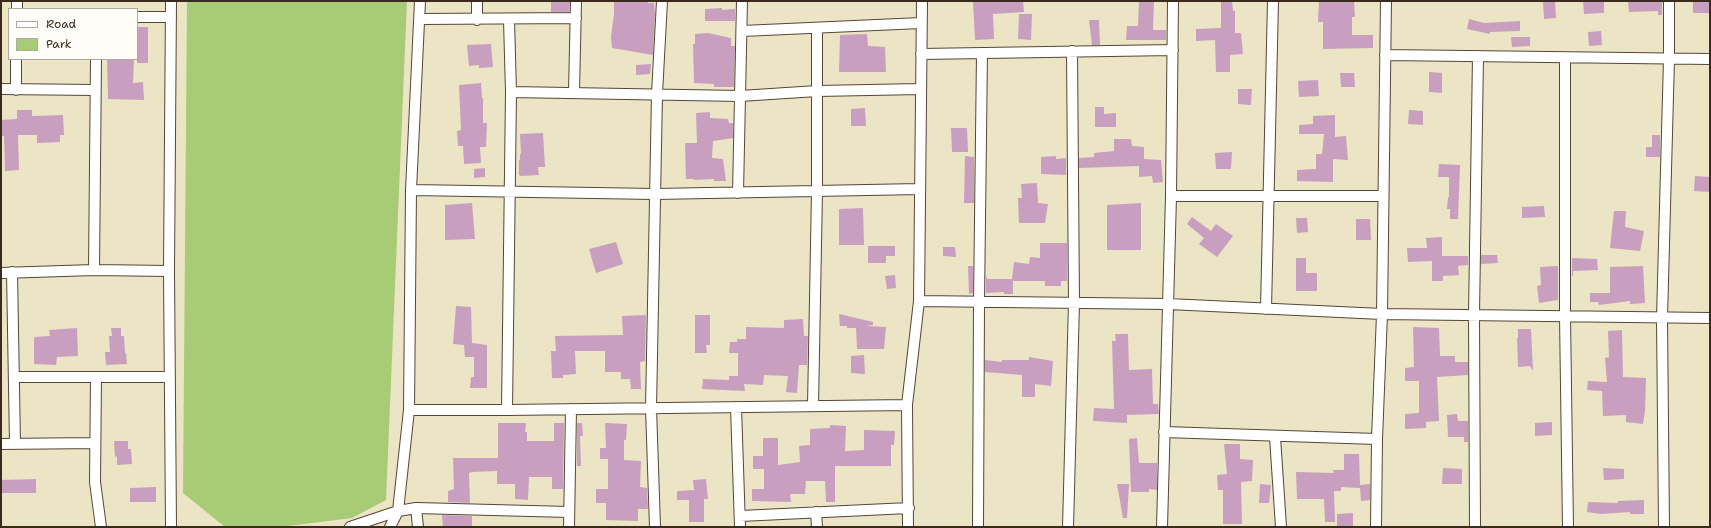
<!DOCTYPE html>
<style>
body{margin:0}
#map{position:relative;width:1711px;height:528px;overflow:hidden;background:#ebe5c5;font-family:"Shantell Sans",sans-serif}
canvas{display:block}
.frame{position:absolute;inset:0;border:2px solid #3b2a1e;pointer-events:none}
.legend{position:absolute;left:8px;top:8px;width:130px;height:52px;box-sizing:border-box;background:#fdfcf7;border:1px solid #afa8a0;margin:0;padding:5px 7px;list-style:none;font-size:12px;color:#3b2a1e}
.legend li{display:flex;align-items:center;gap:8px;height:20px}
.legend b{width:20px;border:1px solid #afa8a0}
</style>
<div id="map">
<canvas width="1711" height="528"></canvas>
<div class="frame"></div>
<ul class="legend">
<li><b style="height:5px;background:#fff"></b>Road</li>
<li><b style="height:11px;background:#a8cc75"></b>Park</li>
</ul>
</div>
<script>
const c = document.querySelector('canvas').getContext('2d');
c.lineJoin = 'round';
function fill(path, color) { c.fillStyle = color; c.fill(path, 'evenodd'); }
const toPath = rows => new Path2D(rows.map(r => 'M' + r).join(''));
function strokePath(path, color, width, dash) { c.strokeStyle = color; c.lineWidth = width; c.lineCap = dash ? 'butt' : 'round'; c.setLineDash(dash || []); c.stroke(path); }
fill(toPath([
 [187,1,407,1,386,500,352,518,280,527,225,527,183,493]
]), '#a8cc75');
fill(toPath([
 [551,1,570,1,569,12,551,12],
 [614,1,648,1,648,3,654,3,655,14,653,55,612,48,611,37,614,14],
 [973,1,1023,1,1024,12,993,14,994,39,975,40],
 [1139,1,1154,1,1153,30,1166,30,1166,40,1126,40,1127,26,1138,26],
 [1221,1,1232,1,1233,11,1235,11,1235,33,1241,33,1243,54,1230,55,1230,72,1216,72,1215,40,1196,41,1196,29,1221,28],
 [1319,1,1354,1,1355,17,1352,17,1352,35,1373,35,1373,48,1323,49,1323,22,1318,22],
 [1543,1,1555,1,1556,18,1544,19],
 [1583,1,1604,1,1604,13,1584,14],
 [1628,1,1662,1,1662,15,1658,15,1658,11,1629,12],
 [1693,1,1710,1,1710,13,1693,13],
 [722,8,722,10,735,9,735,21,705,21,705,9],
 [1019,14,1032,14,1031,40,1018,39],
 [1469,19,1484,23,1520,21,1520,31,1490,32,1490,34,1467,29],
 [1089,20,1099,20,1100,45,1092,45],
 [137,27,148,27,148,63,137,63],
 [1601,31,1602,45,1589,46,1588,32],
 [708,33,731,38,731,46,735,46,734,87,714,87,714,84,694,83,693,44,695,44,695,34],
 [867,34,868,46,885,47,886,72,839,72,840,35],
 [1511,37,1530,37,1530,46,1512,47],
 [491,44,493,67,479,68,479,65,469,66,467,45],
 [107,59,134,59,133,83,143,82,144,100,108,99],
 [651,64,650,74,636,75,636,65],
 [1429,72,1442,73,1442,93,1429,92],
 [1340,73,1354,73,1355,87,1341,87],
 [1318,80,1319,96,1299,97,1298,81],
 [481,83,482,98,483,98,483,123,487,123,486,147,480,147,481,163,464,164,463,146,458,146,457,131,461,130,459,85],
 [1238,89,1252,89,1251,105,1238,104],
 [1095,107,1104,107,1104,114,1116,113,1116,127,1095,127],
 [865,108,866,126,851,126,851,109],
 [17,110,32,110,32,116,63,115,64,135,60,135,60,142,37,143,37,135,18,135,19,170,5,171,4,136,1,136,1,120,17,119],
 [1409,110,1423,111,1423,125,1408,124],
 [710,112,710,118,728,119,729,123,733,123,733,138,713,141,712,158,723,159,726,181,714,181,714,179,694,180,694,179,686,179,685,143,697,143,696,113],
 [1335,115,1335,137,1346,136,1348,160,1333,159,1333,182,1297,181,1297,170,1316,169,1316,154,1322,154,1324,134,1299,134,1299,125,1313,124,1313,116],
 [951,128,967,128,968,152,952,152],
 [543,133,545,167,538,167,539,175,521,176,519,175,519,160,520,160,520,154,521,154,520,134],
 [1652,135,1660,135,1660,157,1646,157,1646,147,1652,147],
 [1114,139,1131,139,1132,146,1144,147,1144,159,1161,160,1163,182,1153,183,1152,176,1139,177,1139,166,1079,168,1079,158,1094,157,1094,153,1114,151],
 [1232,152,1231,169,1216,169,1215,153],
 [965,156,974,157,974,203,964,203],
 [1056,156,1056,159,1066,158,1066,175,1041,174,1041,157],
 [1439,164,1460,165,1458,219,1450,219,1450,209,1447,209,1448,197,1449,197,1449,177,1438,177],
 [485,168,485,177,474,178,474,169],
 [1695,176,1710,177,1710,192,1694,191],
 [1037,183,1038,203,1048,204,1045,223,1019,223,1018,198,1022,198,1021,184],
 [472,203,475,239,445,240,445,205],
 [1141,203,1141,250,1107,250,1107,205],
 [1544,206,1545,217,1522,218,1522,207],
 [863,208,864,245,839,245,839,209],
 [1614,211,1626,211,1625,227,1644,231,1640,251,1610,248],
 [1192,217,1211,231,1216,224,1233,236,1217,257,1199,244,1204,238,1187,224],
 [1296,218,1307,218,1308,232,1297,233],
 [1356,219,1370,219,1371,240,1356,240],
 [1442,237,1442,256,1468,256,1468,265,1458,266,1459,275,1443,276,1443,281,1432,281,1432,261,1408,262,1407,248,1427,248,1426,238],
 [616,242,623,264,596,273,589,249],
 [1040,243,1067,243,1067,281,1061,281,1061,286,1045,286,1045,281,1013,281,1013,294,1004,294,1004,292,986,293,986,275,987,279,1012,279,1014,262,1029,264,1030,257,1040,258],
 [868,246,895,246,895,256,886,256,886,263,868,263],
 [943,247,955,247,956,257,943,256],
 [1481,255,1497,255,1498,263,1481,264],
 [1296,258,1306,258,1306,273,1317,273,1317,291,1296,291],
 [1558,258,1558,303,1558,300,1539,303,1537,286,1541,285,1540,267,1558,266],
 [1572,258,1597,259,1598,270,1573,271,1573,276,1572,276],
 [968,266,973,266,973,293,969,294],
 [1643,266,1645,303,1630,304,1630,301,1599,305,1598,302,1590,302,1590,293,1610,293,1610,267],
 [895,275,896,288,887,289,885,276],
 [456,306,471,307,472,343,487,345,487,388,470,388,471,377,474,377,474,357,465,357,464,345,453,344],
 [839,314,873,322,873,325,866,326,886,327,884,349,857,349,856,328,847,328,847,326,840,326],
 [646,315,645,361,640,362,641,389,631,389,630,379,621,379,621,372,605,372,605,351,575,351,576,374,563,375,563,378,552,378,551,351,556,351,555,336,623,335,622,316],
 [695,315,710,315,710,345,706,345,707,353,695,353],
 [803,319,804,336,808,336,807,365,799,365,797,393,786,392,788,376,764,375,763,385,744,384,745,391,702,389,703,379,729,380,729,376,738,376,738,353,729,353,730,342,737,342,737,339,746,339,746,327,784,328,784,320],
 [1413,327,1439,328,1440,356,1455,356,1455,362,1468,362,1468,375,1437,377,1439,421,1426,422,1426,428,1405,429,1405,414,1419,413,1419,381,1405,381,1405,368,1414,367],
 [77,328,78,356,57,357,56,365,34,364,34,337,50,336,49,330],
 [111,328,121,328,121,336,124,336,125,353,126,353,127,364,106,365,105,352,110,352,109,336,112,336],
 [1518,329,1531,329,1533,371,1530,366,1518,367,1517,338,1518,338],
 [1622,330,1623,377,1646,378,1645,411,1643,424,1626,422,1626,415,1603,416,1602,391,1587,390,1588,381,1607,382,1605,358,1609,357,1608,331],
 [1115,334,1128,334,1129,370,1152,369,1153,404,1158,404,1159,414,1127,415,1127,423,1093,421,1094,408,1114,409,1112,341,1116,341],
 [864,355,865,374,851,373,851,356],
 [1029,357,1053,361,1051,386,1035,384,1035,397,1022,397,1022,375,985,372,985,360,1002,362,1002,360,1029,360],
 [1457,414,1458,421,1468,421,1468,442,1464,442,1464,437,1448,437,1447,415],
 [1552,422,1552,435,1535,436,1535,423],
 [498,423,526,423,525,432,527,432,527,441,554,441,554,423,564,423,563,489,552,489,552,477,529,477,528,500,515,499,515,484,497,484,497,471,472,472,469,473,470,503,448,502,448,491,454,489,453,458,498,458],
 [577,423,582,423,583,436,580,436,581,466,577,466],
 [605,423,627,424,626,440,624,440,624,460,641,461,640,487,647,488,648,509,638,509,638,521,606,520,606,503,596,503,596,489,608,489,608,459,600,459,600,448,606,448],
 [830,425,846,426,845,451,864,450,864,430,895,431,894,445,891,445,891,466,835,466,835,502,826,502,825,481,806,481,805,494,790,494,791,502,752,501,752,489,764,489,764,469,753,469,753,456,763,456,763,438,778,438,778,465,800,462,799,446,810,445,810,429,830,428],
 [1137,438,1139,463,1157,463,1157,490,1149,489,1149,492,1131,492,1129,439],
 [114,441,128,441,128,449,131,449,132,464,117,465,117,456,115,457],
 [1224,444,1240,444,1240,459,1253,460,1252,481,1241,482,1242,524,1223,524,1223,490,1218,490,1217,475,1227,474],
 [1344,454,1359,454,1360,485,1370,484,1370,500,1361,501,1360,488,1341,487,1341,491,1334,491,1335,522,1325,522,1324,499,1297,499,1296,472,1334,473,1333,470,1344,470],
 [1443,468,1462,469,1462,484,1442,484],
 [1603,468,1624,469,1624,479,1604,480],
 [36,479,36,493,1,493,1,480],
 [706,479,708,499,704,499,704,522,689,522,689,500,677,500,677,491,694,490,693,480],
 [1117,484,1129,484,1127,518,1123,518],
 [1260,484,1271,485,1269,503,1259,503],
 [156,487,156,502,130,502,130,488],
 [1644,500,1644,514,1630,514,1630,512,1601,514,1587,512,1588,502,1618,503,1618,501],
 [1353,513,1353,527,1337,527,1337,514],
 [442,515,472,516,472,527,443,527]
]), '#c89fbf');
const minor = toPath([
 [17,9,17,1],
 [137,17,171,17],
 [420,19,576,18],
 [477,20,477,1],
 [742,31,921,23],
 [921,54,1173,50],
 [1385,55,1710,59],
 [1565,58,1565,316,1568,527],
 [1,89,95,90],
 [16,90,16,59],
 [511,92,740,96,817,91,921,89],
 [574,92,576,1],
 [411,190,655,194,920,189],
 [738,193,742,1],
 [1171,196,1383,196],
 [94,270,96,59],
 [12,272,15,444],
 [1,273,94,270,169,271],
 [919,301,1168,304,1382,314,1710,318],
 [1266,309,1273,1],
 [14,377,170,377],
 [96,377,95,482,101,527],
 [813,406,817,191,817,28],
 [736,407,740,527],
 [409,410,507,410,907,405],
 [507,410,511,92,509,20],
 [1164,432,1377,439],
 [1275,437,1281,527],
 [1,444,95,443],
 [416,508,418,527],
 [816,512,817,527],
 [740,516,909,508],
 [171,527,169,271,171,1],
 [350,527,398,511,416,508,569,512],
 [390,527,398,511,409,410,411,190,420,1],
 [569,527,571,409],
 [655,527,651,408,657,94,662,1],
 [908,527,907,405,919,301,922,1],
 [978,527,979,302,982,53],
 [1068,527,1074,303,1072,51],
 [1162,527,1171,196,1173,1],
 [1376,527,1377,439,1382,314,1386,1],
 [1475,527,1474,315,1478,56],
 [1664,527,1662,318,1669,59,1669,1]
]);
strokePath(minor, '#554637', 12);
strokePath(minor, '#fff', 10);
</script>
